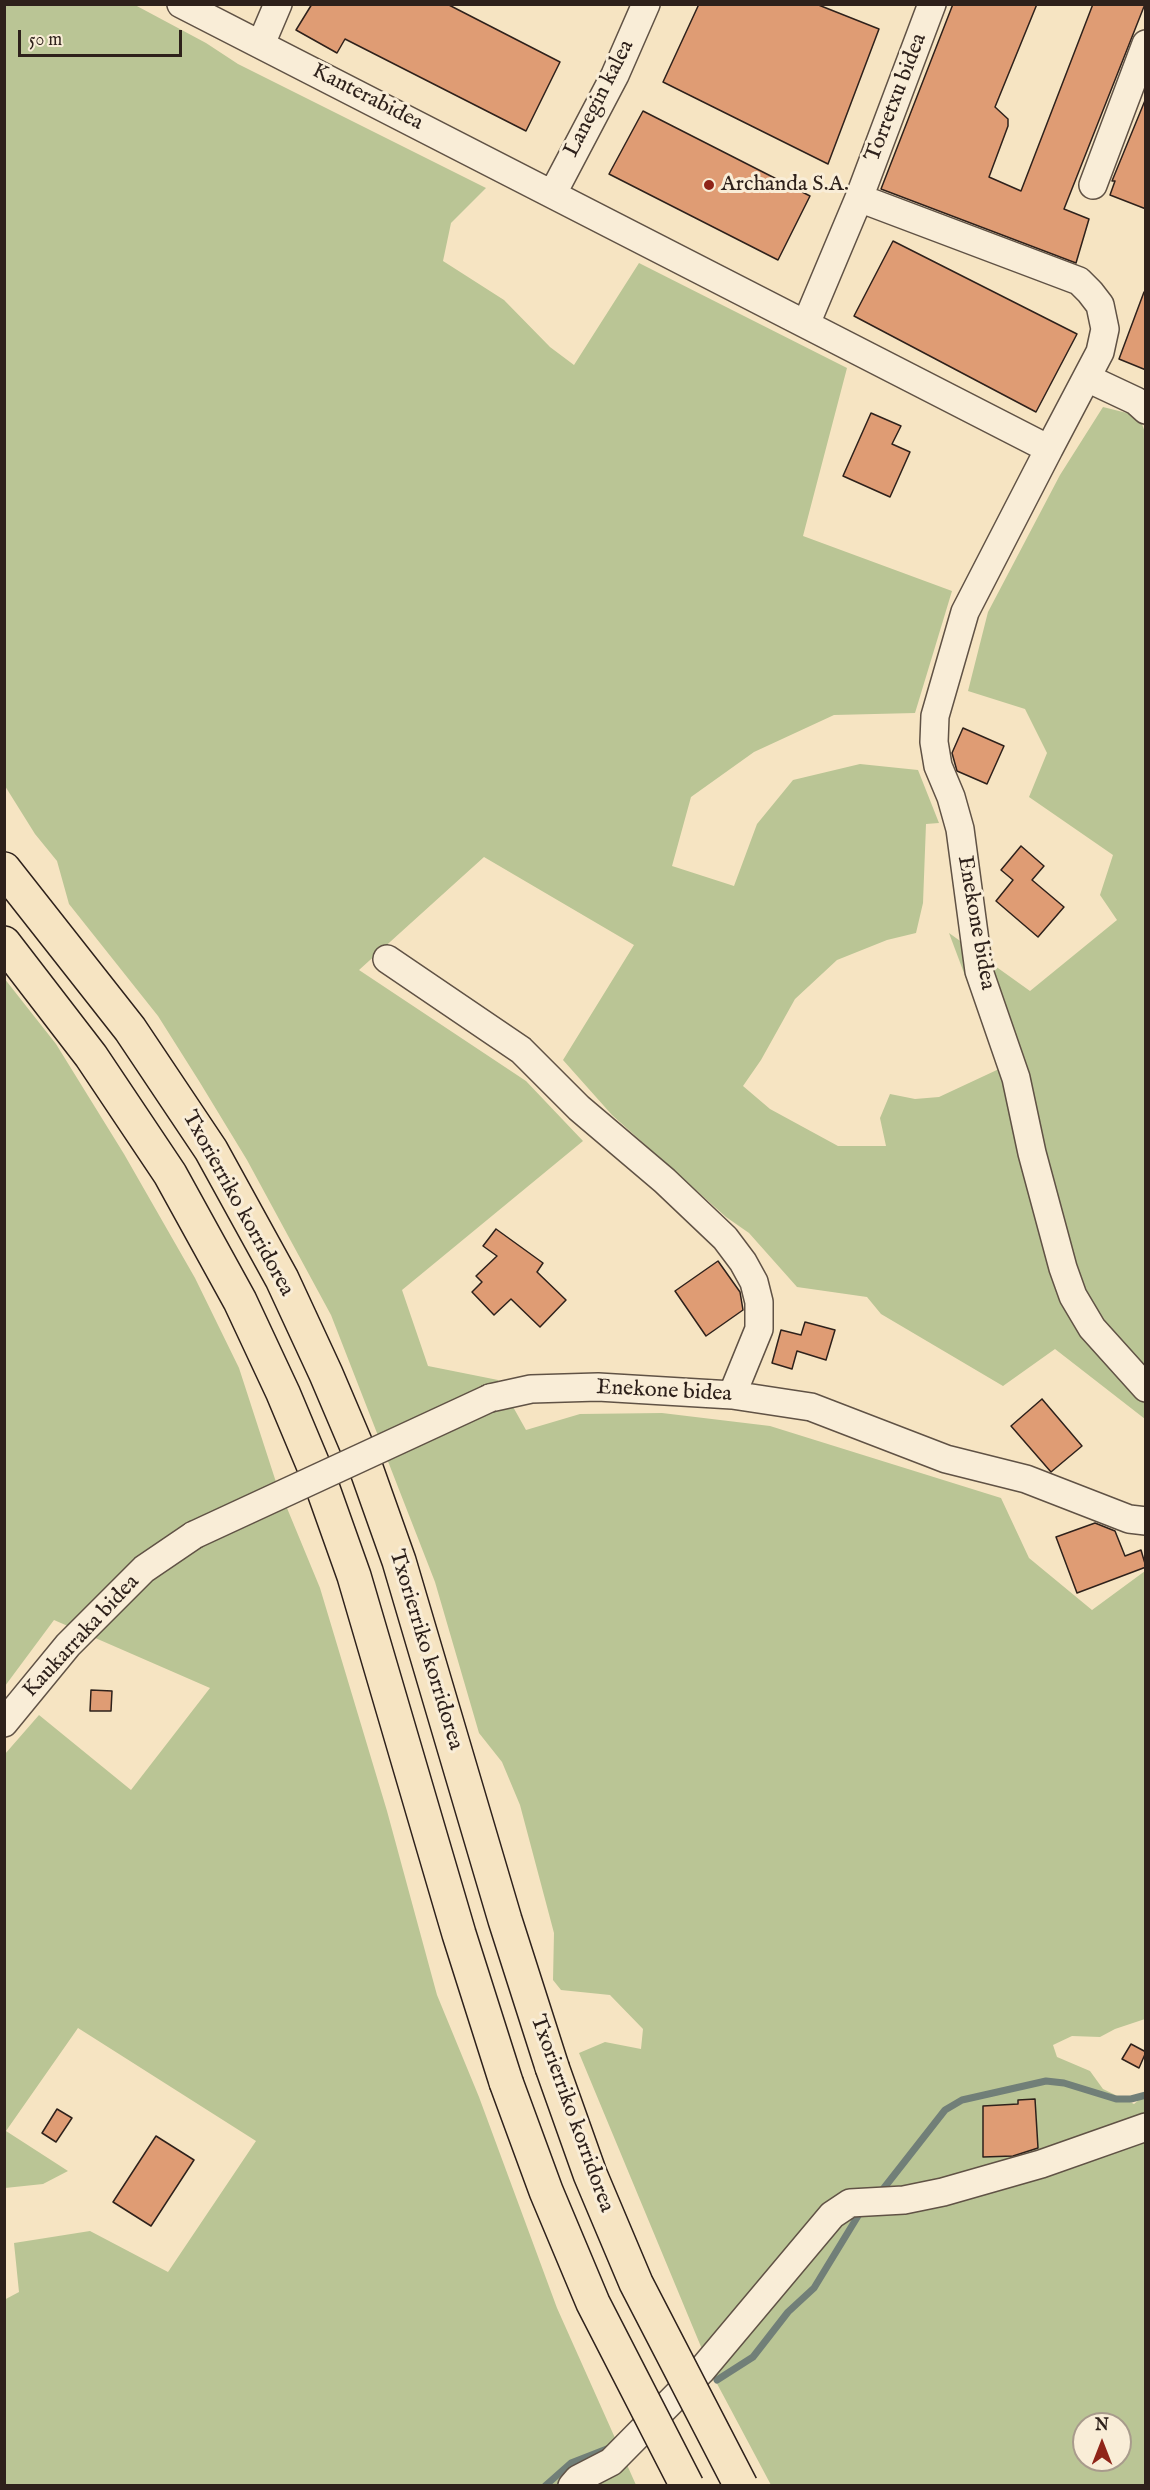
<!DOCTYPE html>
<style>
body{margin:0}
#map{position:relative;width:1150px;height:2490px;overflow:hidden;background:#f6e4c2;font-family:"IM FELL English",serif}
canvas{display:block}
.frame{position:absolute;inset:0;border:6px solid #2e211b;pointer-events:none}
.north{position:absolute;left:1072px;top:2412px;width:60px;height:60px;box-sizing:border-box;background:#f9edd7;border:2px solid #a89b8c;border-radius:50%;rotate:0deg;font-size:16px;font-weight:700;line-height:24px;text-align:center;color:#2e211b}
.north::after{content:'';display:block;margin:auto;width:21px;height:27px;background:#8f2418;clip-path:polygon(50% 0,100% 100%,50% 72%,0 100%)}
.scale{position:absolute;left:18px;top:30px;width:164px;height:27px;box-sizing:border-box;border:3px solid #2e211b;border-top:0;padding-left:8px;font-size:18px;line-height:21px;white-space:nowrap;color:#2e211b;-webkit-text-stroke:4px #f9edd7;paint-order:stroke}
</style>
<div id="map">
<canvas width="1150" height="2490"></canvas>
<div class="frame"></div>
<div class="north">N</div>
<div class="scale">50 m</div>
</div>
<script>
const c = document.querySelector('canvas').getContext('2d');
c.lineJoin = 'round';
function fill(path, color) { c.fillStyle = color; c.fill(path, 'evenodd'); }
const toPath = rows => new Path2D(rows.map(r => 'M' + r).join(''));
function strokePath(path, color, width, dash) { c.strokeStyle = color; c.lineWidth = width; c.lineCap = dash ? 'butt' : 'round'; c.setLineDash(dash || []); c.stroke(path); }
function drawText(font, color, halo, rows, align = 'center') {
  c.font = font + ' "IM FELL English",serif'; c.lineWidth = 6; c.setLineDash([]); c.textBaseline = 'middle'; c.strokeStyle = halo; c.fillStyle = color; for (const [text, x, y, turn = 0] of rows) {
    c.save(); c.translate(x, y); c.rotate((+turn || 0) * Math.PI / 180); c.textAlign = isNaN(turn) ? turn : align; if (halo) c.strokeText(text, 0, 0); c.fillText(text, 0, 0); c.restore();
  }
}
fill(toPath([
 [4,5,135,5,206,43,238,64,486,188,451,223,443,261,504,300,550,347,574,365,639,263,847,368,803,536,952,591,915,713,834,715,754,752,691,797,672,866,734,886,757,824,793,780,860,764,918,770,939,823,926,824,923,903,916,933,887,940,837,960,795,999,761,1060,743,1086,770,1109,838,1146,886,1146,880,1118,890,1094,915,1099,939,1097,999,1069,995,1044,976,1005,949,933,1030,991,1117,920,1100,895,1113,855,1029,797,1047,753,1025,709,968,691,988,612,1060,475,1103,407,1139,416,1146,435,1145,1419,1055,1349,1003,1386,881,1314,867,1297,797,1287,749,1233,726,1217,612,1115,563,1060,634,945,484,857,359,970,526,1081,583,1141,402,1290,428,1366,498,1380,526,1430,580,1414,662,1413,770,1426,1001,1498,1029,1558,1092,1610,1145,1571,1145,2019,1115,2029,1100,2037,1072,2036,1053,2045,1057,2057,1090,2071,1103,2089,1134,2104,1145,2095,1145,2485,771,2485,714,2378,579,2053,605,2042,641,2049,643,2029,610,1995,561,1990,553,1980,554,1933,520,1805,502,1762,479,1733,435,1582,331,1315,247,1160,199,1081,158,1016,69,904,57,861,35,834,5,786],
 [1084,2424,1120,2424,1120,2460,1084,2460],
 [4,978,56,1044,124,1154,195,1278,239,1368,275,1479,320,1588,387,1811,437,1995,479,2097,557,2308,636,2485,5,2485,4,2300,19,2292,14,2243,90,2231,168,2272,256,2141,78,2028,6,2131,68,2171,43,2184,5,2188,5,1754,39,1715,131,1790,210,1688,54,1620,5,1686]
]), '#bac595');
strokePath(toPath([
 [880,2193,945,2110,962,2100,1046,2081,1064,2083,1116,2099,1131,2099,1146,2095],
 [717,2380,753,2357,788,2312,814,2288,861,2211],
 [545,2486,571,2463,612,2447]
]), '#717f78', 7);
const building = toPath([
 [312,4,447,4,560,62,526,131,345,39,337,53,296,30,312,4],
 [699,4,816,4,879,29,828,164,663,82,699,4],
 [953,4,1037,4,995,107,1008,119,1008,126,989,177,1021,191,1093,4,1145,4,1064,209,1089,219,1076,263,881,189,953,4],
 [1146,98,1146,209,1110,195,1115,181,1112,181,1146,98],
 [643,111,810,196,778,260,609,174,643,111],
 [893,241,1077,334,1036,412,854,316,893,241],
 [1144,292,1146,292,1146,370,1119,359,1144,292],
 [871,413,901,426,892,444,910,452,890,497,843,476,871,413],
 [963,728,1004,746,987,784,957,771,952,753,963,728],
 [1021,846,1044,866,1032,880,1064,907,1038,937,996,901,1013,880,1001,870,1021,846],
 [496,1229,543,1263,537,1272,566,1300,540,1327,511,1299,494,1315,472,1292,482,1282,476,1276,497,1256,483,1246,496,1229],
 [718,1261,740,1292,743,1310,706,1336,675,1291,718,1261],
 [805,1322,835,1330,826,1360,797,1351,792,1369,772,1363,781,1330,801,1335,805,1322],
 [1042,1399,1082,1446,1051,1472,1011,1426,1042,1399],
 [1095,1523,1115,1531,1125,1556,1141,1550,1146,1567,1077,1593,1056,1537,1095,1523],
 [91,1690,112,1691,111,1711,90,1711,91,1690],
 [1131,2044,1146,2052,1139,2068,1122,2059,1131,2044],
 [1035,2099,1038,2148,1013,2156,983,2157,983,2106,1018,2104,1018,2100,1035,2099],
 [57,2109,72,2118,56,2142,42,2133,57,2109],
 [156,2136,194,2160,151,2226,113,2202,156,2136]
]);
fill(building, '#df9c74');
strokePath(building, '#2e211b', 1.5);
const minor = toPath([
 [181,4,1049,449,1100,352,1105,329,1100,305,1090,292,1079,281,859,198],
 [261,44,278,4],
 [1093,185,1146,44],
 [553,193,615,75,646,4],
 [806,324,859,198,932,4],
 [1087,378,1136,401,1146,410],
 [1049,449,965,612,935,716,934,742,938,766,951,797,960,829,979,971,1016,1078,1032,1153,1063,1268,1073,1296,1092,1328,1146,1388],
 [387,959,521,1050,579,1108,665,1181,725,1238,743,1262,754,1282,759,1302,759,1329,732,1395],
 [490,1398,531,1389,598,1387,732,1395,811,1407,946,1459,1026,1479,1129,1519,1146,1521],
 [4,1723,68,1645,144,1569,194,1535],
 [572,2486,578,2479,611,2462,701,2371,832,2215,850,2203,904,2200,943,2192,1041,2164,1146,2127]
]);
const highway = toPath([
 [4,869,130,1029,211,1150,282,1279,326,1374,366,1468,399,1561,505,1920,552,2067],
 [4,943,91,1056,170,1174,240,1301,283,1393,322,1486,354,1576,459,1934,506,2082]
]);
strokePath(minor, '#605245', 30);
strokePath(highway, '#2e211b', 36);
strokePath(minor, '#f9edd7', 27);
strokePath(highway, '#f6e4c2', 33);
const minorBridge = toPath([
 [194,1535,490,1398]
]);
const highwayBridge = toPath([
 [552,2067,590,2174,636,2283,741,2486],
 [506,2082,546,2191,593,2303,687,2486]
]);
strokePath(minorBridge, '#605245', 30, []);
strokePath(highwayBridge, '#2e211b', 36, []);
strokePath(minorBridge, '#f9edd7', 27);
strokePath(highwayBridge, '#f6e4c2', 33);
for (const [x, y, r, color] of [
 [709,185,6,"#8f2418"]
]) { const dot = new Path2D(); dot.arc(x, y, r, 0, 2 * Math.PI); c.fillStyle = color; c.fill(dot); strokePath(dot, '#f9edd7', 2); }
drawText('22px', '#2e211b', '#f9edd7', [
 ["Kanterabidea",367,98,27],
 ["Torretxu bidea",897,98,-69],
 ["Lanegin kalea",600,99,-63],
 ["Enekone bidea",975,923,80],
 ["Txorierriko korridorea",237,1204,61],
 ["Enekone bidea",664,1392,3],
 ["Kaukarraka bidea",82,1637,-47],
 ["Txorierriko korridorea",425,1650,73],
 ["Txorierriko korridorea",571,2114,70]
]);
drawText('22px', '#2e211b', '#f9edd7', [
 ["Archanda S.A.",721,185]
], 'left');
</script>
